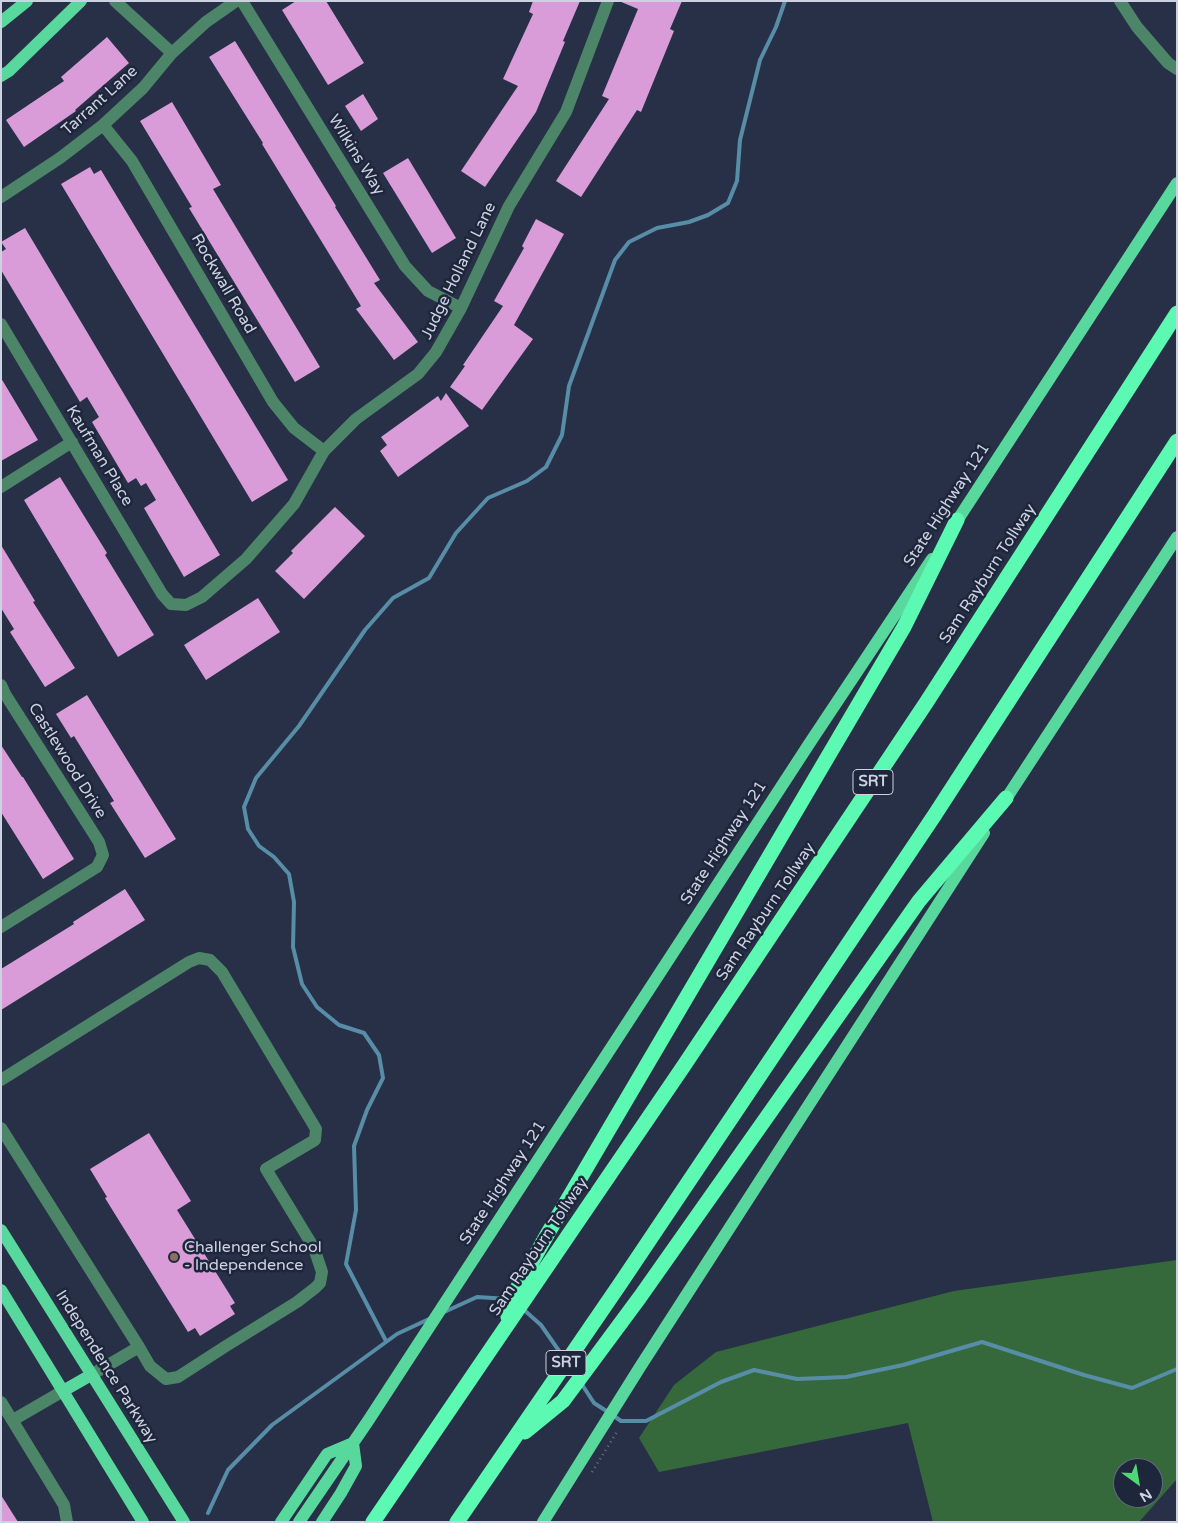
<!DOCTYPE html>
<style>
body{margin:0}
#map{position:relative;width:1178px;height:1523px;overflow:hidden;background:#283047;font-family:"Varela Round",sans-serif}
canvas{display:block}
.frame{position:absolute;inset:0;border:2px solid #ccd2e1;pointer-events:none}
.north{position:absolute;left:1113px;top:1458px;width:50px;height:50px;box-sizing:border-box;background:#1e263c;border:1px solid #646b7e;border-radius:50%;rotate:148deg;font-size:14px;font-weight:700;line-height:20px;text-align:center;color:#ccd2e1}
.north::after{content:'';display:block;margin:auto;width:18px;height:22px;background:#50d674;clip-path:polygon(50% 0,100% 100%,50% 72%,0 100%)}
</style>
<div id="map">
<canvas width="1178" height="1523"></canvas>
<div class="frame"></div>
<div class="north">N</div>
</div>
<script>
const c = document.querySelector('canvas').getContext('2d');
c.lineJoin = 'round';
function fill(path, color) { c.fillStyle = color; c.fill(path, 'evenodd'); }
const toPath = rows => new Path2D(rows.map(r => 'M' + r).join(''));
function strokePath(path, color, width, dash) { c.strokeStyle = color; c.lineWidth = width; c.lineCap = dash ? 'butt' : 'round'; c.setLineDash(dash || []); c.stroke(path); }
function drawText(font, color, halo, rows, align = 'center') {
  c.font = font + ' "Varela Round",sans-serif'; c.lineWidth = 5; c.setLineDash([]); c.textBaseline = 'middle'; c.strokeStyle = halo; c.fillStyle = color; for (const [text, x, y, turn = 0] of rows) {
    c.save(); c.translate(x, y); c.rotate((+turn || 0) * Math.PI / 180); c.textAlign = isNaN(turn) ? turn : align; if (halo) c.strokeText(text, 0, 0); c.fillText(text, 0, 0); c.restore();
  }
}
fill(toPath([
 [1177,1260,1177,1479,1139,1522,933,1522,908,1423,659,1472,639,1438,674,1385,716,1352,954,1291],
 [1123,1468,1153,1468,1153,1498,1123,1498]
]), '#35693b');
strokePath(toPath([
 [523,1309,541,1325,564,1358],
 [442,1313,477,1297,509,1299],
 [386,1341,346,1264,356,1210,354,1146,367,1110,383,1078,379,1055,364,1033,339,1025,317,1007,302,984,293,947,294,902,289,874,274,857,259,846,248,829,244,807,256,778,299,726,365,630,393,598,429,578,456,533,488,498,527,481,546,467,562,435,569,386,615,260,629,242,657,228,689,222,708,215,728,203,737,181,740,140,760,60,776,27,785,1],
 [581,1383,594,1403,608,1412],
 [614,1416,621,1421,646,1421,721,1382,754,1370,797,1379,846,1377,903,1365,982,1342,1084,1375,1132,1388,1177,1369],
 [208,1513,228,1470,272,1425,397,1334,429,1319]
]), '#578da6', 4);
fill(toPath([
 [296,1,326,1,364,63,328,85,282,10],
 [533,1,580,1,563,41,565,42,536,112,485,187,461,171,518,86,503,79,533,14,529,12],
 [619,1,682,1,670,29,674,31,641,112,637,110,581,197,556,181,609,99,602,96,638,9],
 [107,37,129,63,75,110,76,111,24,147,6,120,64,81,61,77],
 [235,41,336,206,335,207,380,280,374,283,418,342,394,360,356,309,361,306,262,144,263,143,209,57],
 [363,94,378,119,361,131,345,106],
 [172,102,221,185,213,189,320,367,295,382,189,208,192,207,140,121],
 [408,158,456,238,432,253,383,173],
 [90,167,94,174,101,170,288,480,252,502,61,184],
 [536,219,564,234,514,325,533,339,482,410,450,387,465,366,463,365,503,306,494,301,524,248,522,246],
 [25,228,220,555,184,577,144,508,156,500,146,483,141,486,136,478,128,483,92,422,99,417,87,397,80,402,1,270,1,252,6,249,1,242],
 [1,378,38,440,1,461],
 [446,393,469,426,398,477,380,451,387,445,381,437,438,396,441,401],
 [60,477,107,553,105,555,154,635,118,657,24,500],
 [335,507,365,536,304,599,275,571,293,553,291,551],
 [1,545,35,601,33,602,75,668,45,687,10,632,14,629,1,608],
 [258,598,280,632,206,680,184,645],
 [87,695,176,839,145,858,110,803,114,801,74,736,71,738,56,714],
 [1,745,22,777,23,777,74,859,43,879,1,812],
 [125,889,145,920,1,1010,1,969,74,924,73,922],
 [149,1133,191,1201,177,1210,235,1303,230,1306,235,1314,200,1336,195,1328,188,1332,105,1198,107,1197,90,1169],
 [1,1495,18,1522,1,1522]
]), '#d99cd8');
strokePath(toPath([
 [592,1472,618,1430]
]), '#6b7286', 2.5, [1, 4]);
strokePath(toPath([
 [115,1,172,53],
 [242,1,405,266,428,291,461,308],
 [1120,1,1137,27,1168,63,1177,69],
 [103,125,132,161,273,402,294,428,324,451],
 [1,197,60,158,103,125,143,88,172,53,206,22,236,1],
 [1,324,162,594,171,604,186,605,202,597,246,559,294,504,324,451,356,419,418,374,436,352,461,308,509,206,566,112,608,1],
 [1,487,72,442],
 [1,685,5,694,99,842,103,855,97,867,1,927],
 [1,1080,189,962,199,958,210,960,222,972,316,1129,315,1140,266,1169,314,1248,322,1272,320,1283,315,1288,297,1302,226,1346,178,1377,166,1379,150,1366,139,1347],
 [1,1128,139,1347,91,1375],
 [1,1402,64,1505,67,1522],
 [13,1420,63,1391]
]), '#4d8568', 12);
strokePath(toPath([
 [1,22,27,1],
 [1,76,9,71,81,1],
 [953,527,1177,183],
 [1002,805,1177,537],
 [1,1230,184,1522],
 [1,1290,143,1522],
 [63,1391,91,1375],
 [281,1522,327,1454,353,1443],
 [299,1522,368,1421,811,741,932,559],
 [322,1522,341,1493,356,1466,353,1443],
 [543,1522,640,1367,984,833]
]), '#59d89d', 12);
strokePath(toPath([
 [508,1317,514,1294,548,1233,904,627,957,520],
 [525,1432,563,1401,640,1297,919,901,1006,798],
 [373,1522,683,1067,926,703,1177,313],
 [457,1522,620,1284,934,816,1177,441]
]), '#5bf9b2', 15);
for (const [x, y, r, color] of [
 [174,1257,5,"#8d6e63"]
]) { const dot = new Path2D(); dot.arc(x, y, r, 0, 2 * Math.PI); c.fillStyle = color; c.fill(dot); strokePath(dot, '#1e263c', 2); }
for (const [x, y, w] of [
 [873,782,40],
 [566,1363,40]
]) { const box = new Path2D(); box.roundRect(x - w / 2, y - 12.5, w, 25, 4); c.fillStyle = '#1e263c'; c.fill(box); strokePath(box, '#ccd2e1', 1); }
drawText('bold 15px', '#ccd2e1', null, [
 ["SRT",873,782],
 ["SRT",566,1363]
]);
drawText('16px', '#ccd2e1', '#1e263c', [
 ["Tarrant Lane",100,101,-42],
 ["Wilkins Way",356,155,58],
 ["Judge Holland Lane",459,271,-64],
 ["Rockwall Road",223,284,60],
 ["Kaufman Place",99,456,59],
 ["State Highway 121",947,505,-57],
 ["Sam Rayburn Tollway",988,574,-57],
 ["Castlewood Drive",67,761,58],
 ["State Highway 121",724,843,-57],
 ["Sam Rayburn Tollway",766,912,-56],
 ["State Highway 121",503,1183,-57],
 ["Sam Rayburn Tollway",539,1247,-56],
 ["Independence Parkway",106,1367,58]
]);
drawText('16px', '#ccd2e1', '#1e263c', [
 ["Challenger School",184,1248],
 ["- Independence",184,1266]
], 'left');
</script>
